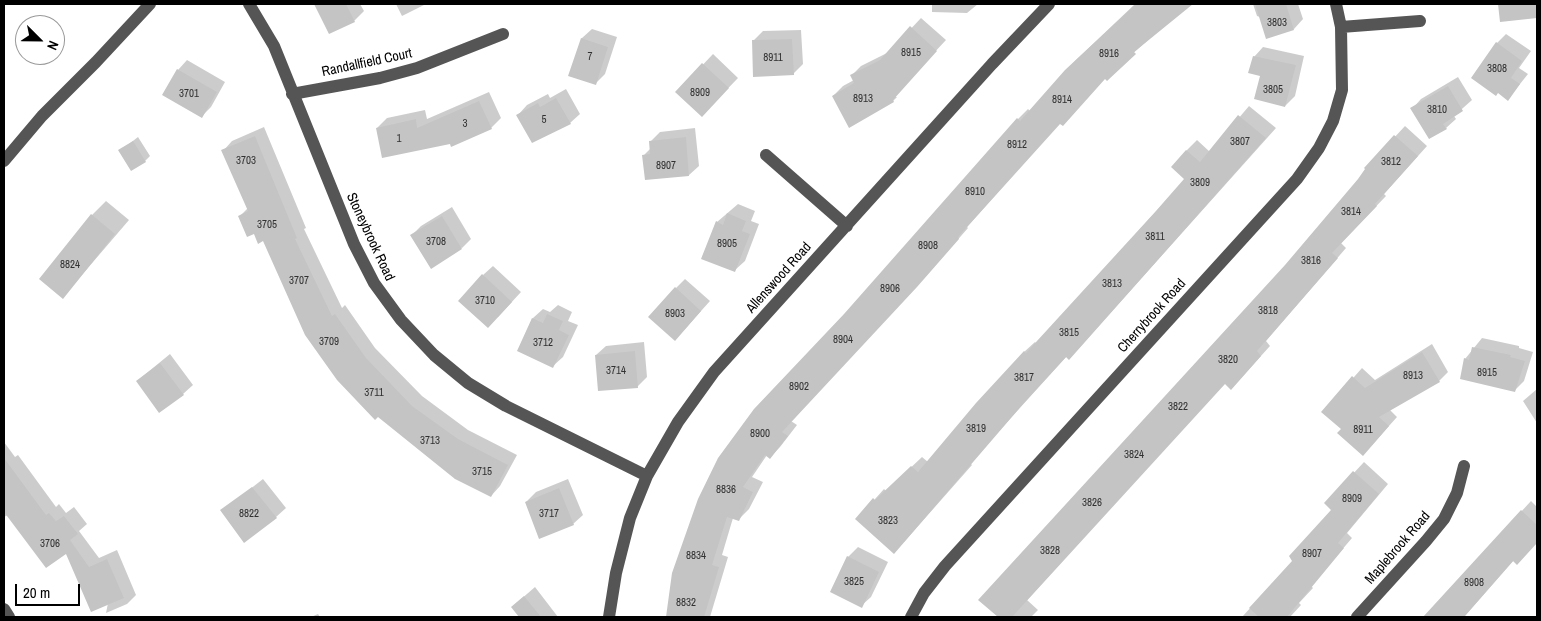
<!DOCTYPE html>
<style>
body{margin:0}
#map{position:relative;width:1541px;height:621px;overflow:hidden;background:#fff;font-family:"Archivo Narrow",sans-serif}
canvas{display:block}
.frame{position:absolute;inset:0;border:5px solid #000;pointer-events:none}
.north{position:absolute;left:15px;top:15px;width:50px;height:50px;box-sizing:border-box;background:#fff;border:1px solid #999;border-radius:50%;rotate:113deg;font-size:14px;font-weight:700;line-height:20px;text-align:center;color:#000}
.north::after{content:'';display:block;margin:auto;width:18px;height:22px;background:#000;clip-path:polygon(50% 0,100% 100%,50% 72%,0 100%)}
.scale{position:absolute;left:15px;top:584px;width:65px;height:22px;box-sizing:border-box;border:2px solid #000;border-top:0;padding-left:6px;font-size:15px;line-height:18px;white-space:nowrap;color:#000;-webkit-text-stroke:4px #fff;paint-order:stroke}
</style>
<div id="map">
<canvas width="1541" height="621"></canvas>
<div class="frame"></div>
<div class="north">N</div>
<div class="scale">20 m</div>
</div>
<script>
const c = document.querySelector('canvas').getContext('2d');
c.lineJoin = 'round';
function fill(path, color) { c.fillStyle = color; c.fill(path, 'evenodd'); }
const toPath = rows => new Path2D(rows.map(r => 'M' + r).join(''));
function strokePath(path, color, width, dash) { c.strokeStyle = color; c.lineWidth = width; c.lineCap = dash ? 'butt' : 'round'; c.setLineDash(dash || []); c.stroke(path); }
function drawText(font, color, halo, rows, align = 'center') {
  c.font = font + ' "Archivo Narrow",sans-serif'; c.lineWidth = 4; c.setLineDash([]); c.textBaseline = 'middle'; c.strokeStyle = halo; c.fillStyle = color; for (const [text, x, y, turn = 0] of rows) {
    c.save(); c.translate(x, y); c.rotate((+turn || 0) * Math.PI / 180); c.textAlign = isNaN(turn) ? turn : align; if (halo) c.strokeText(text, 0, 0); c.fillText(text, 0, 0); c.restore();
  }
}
fill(toPath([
 [315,4,360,4,364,11,354,21,329,33],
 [396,4,426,4,402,16],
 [932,4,978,4,967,13,932,12],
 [1135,4,1189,4,1105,78,1063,125,1060,122,967,227,968,228,927,275,791,421,797,425,780,447,770,457,767,455,752,477,763,482,749,509,739,519,733,518,722,555,728,557,710,617,667,617,674,573,845,315,1018,119,1028,109,1030,111,1076,60],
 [1253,4,1298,4,1303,19,1294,29,1257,16],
 [921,18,946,40,893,97,897,97,903,91,893,101,849,126,833,96,843,86,854,80,851,76,861,66,889,52],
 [592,29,617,37,605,74,596,83,570,75,582,38],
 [801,30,803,64,793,74,753,41,763,31],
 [1506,34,1531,51,1519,68,1528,74,1508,99,1497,43],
 [1263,47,1304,56,1295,96,1285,106,1254,57],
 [713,54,738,78,711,106,677,92],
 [187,60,225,82,211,107,202,116,178,70],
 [1458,77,1472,100,1454,116,1456,119,1446,128,1412,109,1421,99],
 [566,89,580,114,570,123,518,115,527,105,548,94,550,98],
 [489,92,501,118,491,128,451,142,377,128,387,118,425,110,427,119],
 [1249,106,1276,128,1079,348,1067,356,970,463,972,465,904,542,857,519,884,489,886,491,922,457,928,462,1024,352,1035,342,1037,344,1186,178,1173,167,1187,150,1197,140,1210,152],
 [1405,126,1427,146,1384,194,1386,196,1341,243,1346,248,1266,341,1270,346,1241,378,1225,382,1027,600,1038,610,1031,617,999,617,980,600,1286,265,1359,180,1366,168],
 [264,127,306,228,304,229,342,308,345,305,375,348,422,396,468,430,517,455,500,486,491,496,456,478,264,240,240,216,248,208,223,151,232,141],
 [695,128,699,166,689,175,644,155,651,148,650,142,660,132],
 [138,137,150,156,145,161,120,151],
 [106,201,129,220,63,297,92,215],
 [738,204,755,211,751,221,759,224,745,261,735,270,717,222],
 [452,207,471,239,462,248,412,235,421,226],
 [493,266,521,292,498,317,483,275],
 [685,279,710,301,684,330,676,288],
 [558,305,572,312,568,321,578,325,563,357,553,366,519,350,533,318,543,309,550,312],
 [1482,338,1519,346,1519,348,1533,352,1524,381,1515,390,1465,359],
 [644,342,647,377,637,387,596,355,606,346],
 [1432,344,1448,372,1439,381,1390,410,1397,417,1372,445,1343,428,1323,412,1362,368,1375,380],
 [170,354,193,385,183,394,137,381],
 [1537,389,1537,423,1523,401],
 [4,442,15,457,18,455,56,507,59,504,66,513,74,507,87,524,79,531,99,558,117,550,136,595,127,604,106,613,108,603,66,552,8,515,4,517],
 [1364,462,1388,484,1347,533,1352,538,1311,586,1313,588,1299,603,1301,605,1290,617,1242,617,1293,561,1333,510,1326,503],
 [263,479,286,508,276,517,222,511],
 [568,479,583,515,573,524,526,502,536,492],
 [1531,501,1537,507,1537,542,1527,553,1514,560,1464,617,1424,617],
 [858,547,888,562,871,597,861,606,848,557],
 [535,587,558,617,518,617,519,616,512,607],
 [318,614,320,617,311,617]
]), '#0003');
fill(toPath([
 [314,4,346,4,355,22,329,34],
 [1136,4,1193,4,1134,52,1136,54,1107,81,1105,79,1063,126,1060,124,958,237,959,239,917,287,782,432,788,436,770,459,765,455,743,487,753,492,739,521,727,517,712,565,719,567,704,617,666,617,672,573,698,499,718,458,754,409,844,314,1017,118,1020,121,1065,70],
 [1255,4,1286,4,1294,30,1266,39],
 [1498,4,1537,4,1537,18,1500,22],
 [910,26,937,51,893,100,894,102,849,128,832,96,854,83,850,75,880,60],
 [581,38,608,47,596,85,568,76],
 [792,39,794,75,753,77,752,40],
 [1496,42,1522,61,1511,78,1520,84,1508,101,1498,93,1496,96,1471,78],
 [1253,56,1296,65,1285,107,1254,99,1260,76,1248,73],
 [702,63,729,88,702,117,675,92],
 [177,69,217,92,202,118,162,95],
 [1448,86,1463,111,1443,124,1447,129,1429,139,1410,108],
 [556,98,571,124,532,143,516,115,538,103,540,107],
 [479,101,492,129,451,147,450,144,382,158,376,128,416,119,417,128],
 [1238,115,1266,138,1069,360,1066,357,1023,404,894,554,855,519,873,498,875,500,911,466,918,472,976,403,1024,351,1026,353,1156,211,1184,179,1171,167,1186,150,1200,162],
 [1394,135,1418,156,1375,204,1377,206,1332,253,1338,258,1257,351,1261,356,1231,390,1225,384,1012,617,998,617,978,600,1285,265,1358,179,1365,169,1364,168],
 [255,136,297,238,295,239,332,316,335,314,366,358,412,406,458,439,508,465,491,497,455,479,378,417,375,420,337,380,305,335,263,241,258,244,254,234,247,237,238,216,248,211,221,150],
 [686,137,689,176,645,180,642,155,650,154,649,141],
 [133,141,146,162,131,171,118,150],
 [727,213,746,221,742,231,750,234,735,272,701,259,716,221,723,225],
 [91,214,115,234,63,299,39,279],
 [442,216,462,249,431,269,410,235],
 [482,274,512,302,488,328,458,301],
 [675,287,701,311,675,341,648,317],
 [547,314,563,321,559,330,569,335,553,368,517,351,532,318,543,323],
 [1472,347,1511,355,1510,357,1525,361,1515,392,1460,379,1464,358,1469,360],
 [635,351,638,388,598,391,595,355],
 [1422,352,1440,382,1379,417,1389,426,1363,456,1337,433,1341,429,1321,412,1352,376,1365,388],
 [160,363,184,395,159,413,136,381],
 [4,458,46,515,49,513,56,521,64,516,78,534,70,540,89,567,107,559,124,598,91,612,66,554,46,568,4,512],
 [1353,471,1379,494,1338,543,1344,548,1287,617,1259,617,1249,608,1292,561,1289,556,1331,510,1324,503],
 [252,487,277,518,244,543,220,510],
 [559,488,574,525,539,539,525,502],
 [1521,510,1537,525,1537,543,1517,565,1513,561,1464,617,1423,617],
 [847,556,879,572,862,608,830,592],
 [524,596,541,617,519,617,511,607]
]), '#c4c4c4');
strokePath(toPath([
 [249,4,274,46,354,244,374,283,401,320,434,355,468,383,506,406,647,476],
 [1341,27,1420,21],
 [292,94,380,78,417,68,503,34],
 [766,155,847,226],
 [4,161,42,116,96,62,150,4],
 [4,609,9,617],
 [609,617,616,573,630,518,647,476,678,422,714,372,992,64,1049,4],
 [911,617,924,593,945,566,1297,179,1319,148,1333,121,1342,90,1341,27,1336,4],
 [1357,617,1426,541,1444,519,1457,493,1464,466]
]), '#555', 12);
drawText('11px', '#313131', null, [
 ["3803",1277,23],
 ["8915",911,53],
 ["8916",1109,54],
 ["7",590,57],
 ["8911",773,58],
 ["3808",1497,69],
 ["3805",1273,90],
 ["8909",700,93],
 ["3701",189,94],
 ["8913",863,99],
 ["8914",1062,100],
 ["3810",1437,110],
 ["5",544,120],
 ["3",465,124],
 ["1",399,139],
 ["3807",1240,142],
 ["8912",1017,145],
 ["3703",246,161],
 ["3812",1391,162],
 ["8907",666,166],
 ["3809",1200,183],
 ["8910",975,192],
 ["3814",1351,212],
 ["3705",267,225],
 ["3811",1155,237],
 ["3708",436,242],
 ["8905",727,244],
 ["8908",928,246],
 ["3816",1311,261],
 ["8824",70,265],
 ["3707",299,281],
 ["3813",1112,284],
 ["8906",890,289],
 ["3710",485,301],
 ["3818",1268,311],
 ["8903",675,314],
 ["3815",1069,333],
 ["8904",843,340],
 ["3709",329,342],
 ["3712",543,343],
 ["3820",1228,360],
 ["3714",616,371],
 ["8915",1487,373],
 ["8913",1413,376],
 ["3817",1024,378],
 ["8902",799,387],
 ["3711",374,393],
 ["3822",1178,407],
 ["3819",976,429],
 ["8911",1363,430],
 ["8900",760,434],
 ["3713",430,441],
 ["3824",1134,455],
 ["3715",482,472],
 ["8836",726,490],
 ["8909",1352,499],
 ["3826",1092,503],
 ["8822",249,514],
 ["3717",549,514],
 ["3823",888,521],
 ["3706",50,544],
 ["3828",1050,551],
 ["8907",1312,554],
 ["8834",696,556],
 ["3825",854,582],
 ["8908",1474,583],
 ["8832",686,603]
]);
drawText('14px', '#000', '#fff', [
 ["Randallfield Court",367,63,-12],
 ["Stoneybrook Road",370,237,65],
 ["Allenswood Road",779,278,-48],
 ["Cherrybrook Road",1152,316,-48],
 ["Maplebrook Road",1398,548,-49]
]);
</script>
